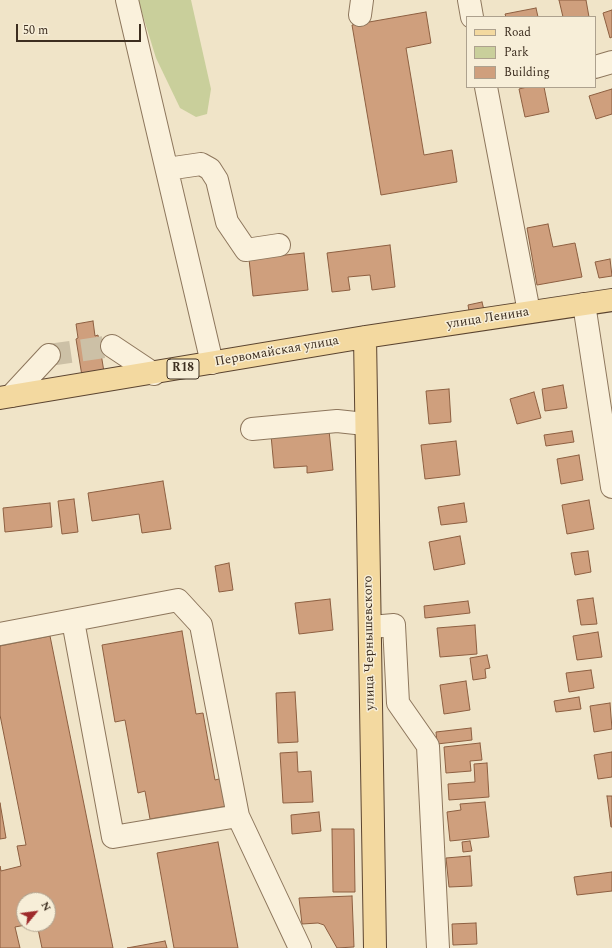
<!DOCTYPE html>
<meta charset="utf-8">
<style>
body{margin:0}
#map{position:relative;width:612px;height:948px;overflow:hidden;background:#f0e4c8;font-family:Spectral,serif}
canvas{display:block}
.legend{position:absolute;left:466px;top:16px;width:130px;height:72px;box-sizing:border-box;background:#f7eed8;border:1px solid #ada18e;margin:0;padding:5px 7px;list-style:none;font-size:12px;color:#3d2e20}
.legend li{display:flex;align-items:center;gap:8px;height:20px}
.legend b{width:20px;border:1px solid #ada18e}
.north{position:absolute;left:16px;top:892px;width:40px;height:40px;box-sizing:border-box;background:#f7eed8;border:1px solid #ada18e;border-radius:50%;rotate:61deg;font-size:11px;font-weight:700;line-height:16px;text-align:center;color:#3d2e20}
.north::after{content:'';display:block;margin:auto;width:14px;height:18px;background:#9e2a2b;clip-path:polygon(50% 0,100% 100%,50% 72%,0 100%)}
.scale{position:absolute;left:16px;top:24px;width:125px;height:18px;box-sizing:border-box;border:2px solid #3d2e20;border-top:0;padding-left:5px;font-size:12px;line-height:14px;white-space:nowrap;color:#3d2e20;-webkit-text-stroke:3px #f7eed8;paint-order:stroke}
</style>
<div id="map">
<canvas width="612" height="948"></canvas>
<ul class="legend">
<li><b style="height:5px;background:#f3d9a0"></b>Road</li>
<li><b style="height:11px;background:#c9cf9b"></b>Park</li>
<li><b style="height:11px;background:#cf9f7d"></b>Building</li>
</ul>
<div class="north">N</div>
<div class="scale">50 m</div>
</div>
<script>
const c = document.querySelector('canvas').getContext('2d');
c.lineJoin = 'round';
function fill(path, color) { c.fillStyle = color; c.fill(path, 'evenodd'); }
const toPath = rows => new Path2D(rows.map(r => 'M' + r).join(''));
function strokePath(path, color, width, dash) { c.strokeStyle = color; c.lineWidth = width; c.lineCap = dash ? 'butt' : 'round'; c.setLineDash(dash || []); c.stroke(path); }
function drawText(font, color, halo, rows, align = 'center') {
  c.font = font + ' Spectral,serif'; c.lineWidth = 3; c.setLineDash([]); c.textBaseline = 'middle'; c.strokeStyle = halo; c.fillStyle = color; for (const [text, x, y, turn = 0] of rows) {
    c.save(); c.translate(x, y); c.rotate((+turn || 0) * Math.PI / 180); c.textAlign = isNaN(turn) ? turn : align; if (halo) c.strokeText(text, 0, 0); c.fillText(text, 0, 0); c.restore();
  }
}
fill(toPath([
 [138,0,191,0,211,89,207,114,196,117,180,108,156,58]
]), '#c9cf9b');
const building = toPath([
 [559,0,586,0,589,17,563,17,559,0],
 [536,8,538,17,506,17,505,14,536,8],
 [612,10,612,37,610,38,603,13,612,10],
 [426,12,431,43,406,48,424,155,452,150,457,182,381,195,352,25,426,12],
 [527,87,544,87,549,112,525,117,519,89,527,87],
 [612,89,612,114,596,119,589,96,612,89],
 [548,224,553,247,575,243,582,277,537,285,527,228,548,224],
 [390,245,395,287,372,290,370,275,348,277,350,290,332,292,327,253,390,245],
 [304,253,308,290,253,296,249,259,304,253],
 [610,259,612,276,599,278,595,262,610,259],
 [482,302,485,314,470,317,468,305,482,302],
 [93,321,95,336,98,335,104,372,82,376,76,339,78,338,76,324,93,321],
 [563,385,567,408,545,411,542,389,563,385],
 [449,389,451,422,429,424,426,391,449,389],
 [534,392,541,418,517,424,510,399,534,392],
 [329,430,333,470,307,473,307,466,274,468,271,435,329,430],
 [572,431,574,442,546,446,544,435,572,431],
 [456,441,460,475,425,479,421,445,456,441],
 [579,455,583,480,561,484,557,459,579,455],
 [163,481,171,529,142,533,139,514,92,521,88,493,163,481],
 [74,499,78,532,62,534,58,501,74,499],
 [589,500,594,529,567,534,562,505,589,500],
 [50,503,52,527,5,532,3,508,50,503],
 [464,503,467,522,441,525,438,507,464,503],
 [460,536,465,564,434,570,429,542,460,536],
 [588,551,591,572,575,575,571,553,588,551],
 [229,563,233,590,219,592,215,566,229,563],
 [593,598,597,624,581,625,577,600,593,598],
 [330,599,333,630,299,634,295,603,330,599],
 [468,601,470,613,425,618,424,606,468,601],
 [475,625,477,654,440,657,437,628,475,625],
 [182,631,196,714,203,713,215,780,223,778,228,806,150,819,145,791,138,793,125,720,115,722,102,645,182,631],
 [598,632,602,657,577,660,573,636,598,632],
 [50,636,113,948,42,948,37,924,48,924,48,900,24,900,24,924,31,924,15,927,20,948,0,948,0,866,1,871,21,866,17,846,26,845,0,715,0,646,50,636],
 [487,655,490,668,485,669,486,678,473,680,470,658,487,655],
 [591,670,594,688,569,692,566,673,591,670],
 [466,681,470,710,444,714,440,685,466,681],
 [295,692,298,742,278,743,276,693,295,692],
 [579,697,581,709,556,712,554,701,579,697],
 [610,703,612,729,594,732,590,706,610,703],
 [471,728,472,740,437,744,436,732,471,728],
 [480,743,482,760,470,761,471,771,446,773,444,747,480,743],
 [297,752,298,772,311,771,313,802,283,803,280,753,297,752],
 [612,752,612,777,598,779,594,755,612,752],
 [487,763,489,797,449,800,448,784,475,782,474,764,487,763],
 [607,796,612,796,612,827,611,827,607,796],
 [485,802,489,837,450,841,447,812,461,810,460,804,485,802],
 [0,803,6,838,0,839,0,803],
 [319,812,321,831,292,834,291,815,319,812],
 [332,829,354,829,355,892,333,892,332,829],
 [470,841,472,851,463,852,462,842,470,841],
 [218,842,238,948,174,948,157,853,218,842],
 [470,856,472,886,449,887,446,858,470,856],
 [612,872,612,891,577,895,574,877,612,872],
 [352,896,354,947,337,948,324,925,318,923,302,924,299,898,352,896],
 [476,923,477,944,453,945,452,924,476,923],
 [165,941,167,948,127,948,165,941]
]);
fill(building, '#cf9f7d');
strokePath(building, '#8d5f41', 1);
strokePath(toPath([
 [49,355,112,346]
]), '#ccc0a6', 22, [22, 11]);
const minor = toPath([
 [127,0,212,363],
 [469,0,472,17],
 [360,15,362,0],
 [595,67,612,62],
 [486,87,529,312],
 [167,169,201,164,210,169,217,180,227,222,246,250,279,245],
 [584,304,612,487],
 [112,346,154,374],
 [11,396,49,355],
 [252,429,337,421,365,424],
 [73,621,113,837,238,816],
 [371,627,394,625,398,703,428,746,438,948],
 [0,634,178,600,201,625,238,816,300,948]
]);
const major = toPath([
 [365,337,375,948],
 [0,398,365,337,612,300]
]);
strokePath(minor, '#8d765c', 24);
strokePath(major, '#5b4430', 24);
strokePath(minor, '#faf1dc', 22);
strokePath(major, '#f3d9a0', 22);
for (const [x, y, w] of [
 [183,369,32]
]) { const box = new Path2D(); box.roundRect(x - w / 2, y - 10, w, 20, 3); c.fillStyle = '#f7eed8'; c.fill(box); strokePath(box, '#3d2e20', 1); }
drawText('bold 12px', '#3d2e20', null, [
 ["R18",183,369]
]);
drawText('13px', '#3d2e20', '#f7eed8', [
 ["улица Ленина",488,319,-9],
 ["Первомайская улица",277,352,-10],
 ["улица Чернышевского",370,643,-91]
]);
</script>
